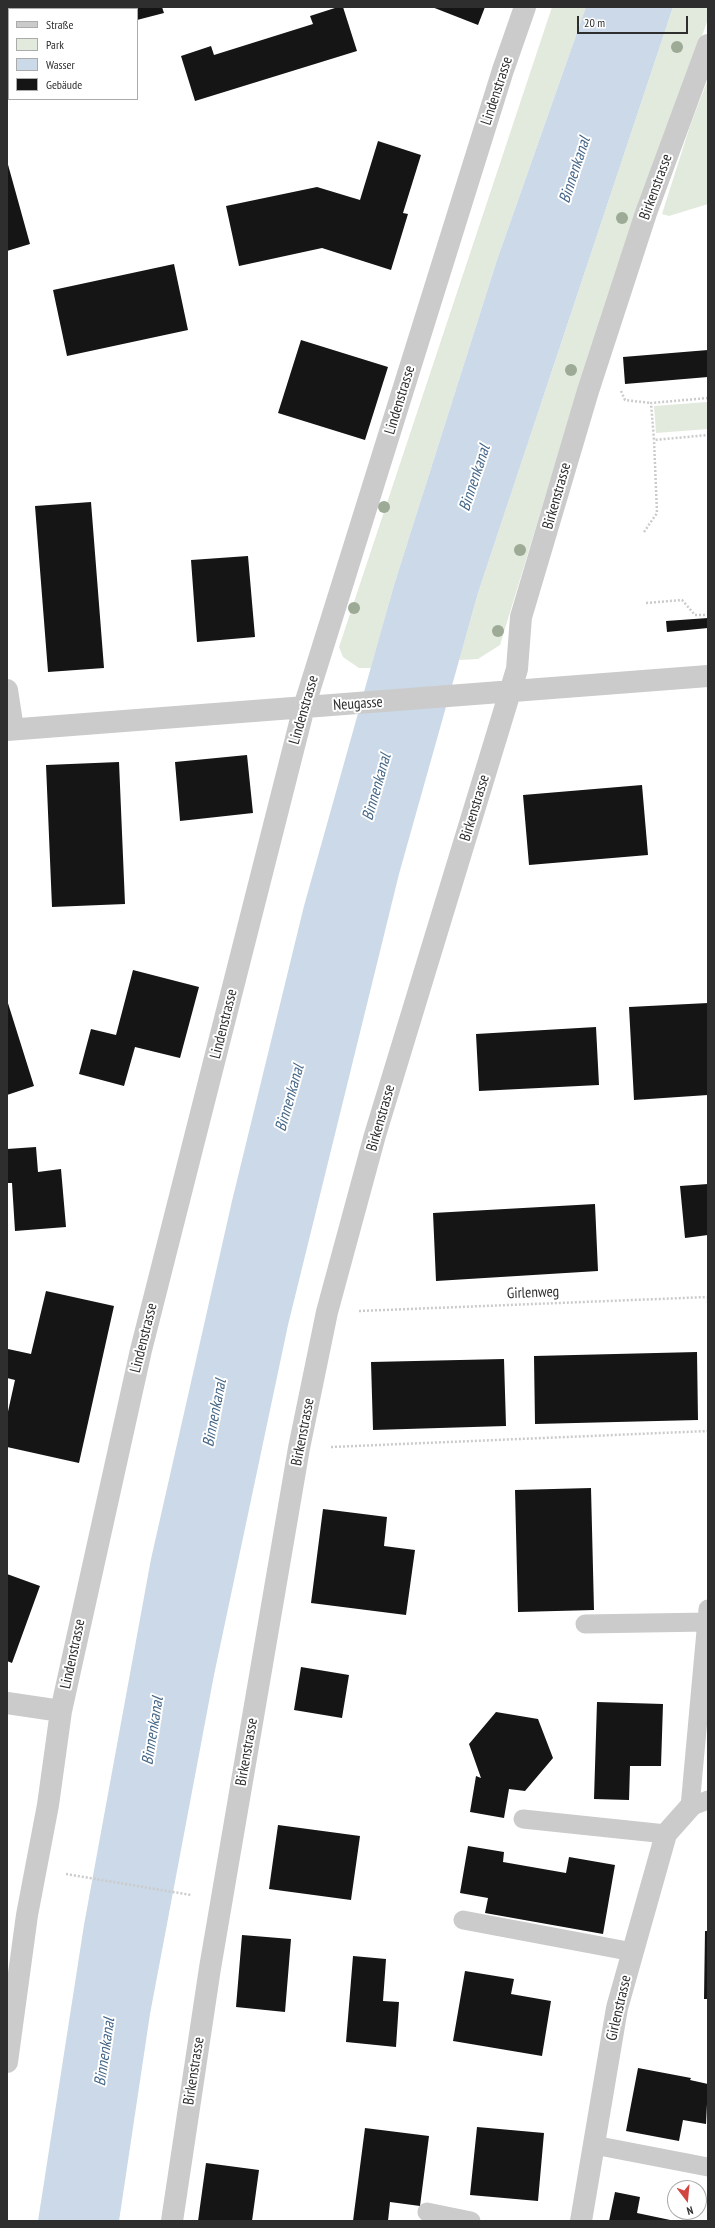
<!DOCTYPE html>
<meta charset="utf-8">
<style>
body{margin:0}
#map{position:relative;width:715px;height:2228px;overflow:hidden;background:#fff;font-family:"PT Sans Narrow",sans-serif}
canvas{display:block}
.frame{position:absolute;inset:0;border:8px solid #2e2e2e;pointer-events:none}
.legend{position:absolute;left:8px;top:8px;width:130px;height:92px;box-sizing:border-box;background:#fff;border:1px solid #ababab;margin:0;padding:5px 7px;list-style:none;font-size:12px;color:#2e2e2e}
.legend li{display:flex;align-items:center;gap:8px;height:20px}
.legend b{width:20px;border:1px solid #ababab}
.north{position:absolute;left:667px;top:2180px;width:40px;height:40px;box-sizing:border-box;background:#fff;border:1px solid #ababab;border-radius:50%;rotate:164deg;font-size:11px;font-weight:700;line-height:16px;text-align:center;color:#2e2e2e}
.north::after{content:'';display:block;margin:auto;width:14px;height:18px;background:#d34541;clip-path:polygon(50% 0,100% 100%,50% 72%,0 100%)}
.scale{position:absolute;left:577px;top:16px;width:111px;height:18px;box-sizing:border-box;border:2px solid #2e2e2e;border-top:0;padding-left:5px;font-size:12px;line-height:14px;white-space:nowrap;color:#2e2e2e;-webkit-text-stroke:3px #fff;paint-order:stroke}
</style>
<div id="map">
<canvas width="715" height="2228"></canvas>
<div class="frame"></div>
<ul class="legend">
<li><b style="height:5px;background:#cbcbcb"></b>Straße</li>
<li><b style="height:11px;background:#e2eadd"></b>Park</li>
<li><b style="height:11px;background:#cbd9e8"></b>Wasser</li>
<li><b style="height:11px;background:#151515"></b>Gebäude</li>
</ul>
<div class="north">N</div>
<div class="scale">20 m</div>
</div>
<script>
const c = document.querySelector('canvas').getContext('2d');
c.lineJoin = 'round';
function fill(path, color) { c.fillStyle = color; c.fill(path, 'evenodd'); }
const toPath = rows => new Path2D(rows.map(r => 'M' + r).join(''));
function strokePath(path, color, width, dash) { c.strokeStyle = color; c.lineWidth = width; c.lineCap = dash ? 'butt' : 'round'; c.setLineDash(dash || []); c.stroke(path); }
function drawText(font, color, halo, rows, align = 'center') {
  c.font = font + ' "PT Sans Narrow",sans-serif'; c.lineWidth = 4; c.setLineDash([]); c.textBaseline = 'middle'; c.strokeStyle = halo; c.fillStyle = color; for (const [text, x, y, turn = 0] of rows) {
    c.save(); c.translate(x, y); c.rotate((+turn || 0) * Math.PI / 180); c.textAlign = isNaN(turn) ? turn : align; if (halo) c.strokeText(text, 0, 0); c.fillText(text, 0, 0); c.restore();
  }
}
fill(toPath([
 [552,7,586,7,497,260,394,585,371,668,359,668,343,657,339,647],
 [673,7,708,7,708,19,583,373,500,645,478,659,459,660,478,593],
 [708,79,708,204,669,216,662,214,690,126],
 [707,402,708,429,656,433,654,406]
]), '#e2eadd');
fill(toPath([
 [586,7,673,7,478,593,399,874,288,1325,214,1675,150,2014,119,2221,38,2221,84,1925,151,1559,232,1201,304,906,394,585,497,260]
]), '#cbd9e8');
fill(toPath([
 [132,7,162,7,164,13,137,20,137,9,132,9],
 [338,7,343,7,357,51,195,101,181,56,211,46,214,55,313,24,310,16],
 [432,7,485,7,478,25],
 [378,141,421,155,403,213,408,214,391,270,322,248,239,266,226,206,317,187,360,200],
 [7,161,30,244,7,251],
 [174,264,188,330,67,356,53,290],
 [301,340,388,367,365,440,278,413],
 [708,350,708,377,625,384,623,357],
 [91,502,104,668,48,672,35,506],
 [248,556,255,637,197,642,191,560],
 [708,618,708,628,667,632,666,621],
 [247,755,253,813,180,821,175,762],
 [119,762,125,904,52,907,46,765],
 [642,785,648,855,529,865,523,795],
 [133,970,199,987,180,1058,135,1047,124,1086,79,1074,91,1029,116,1035],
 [7,1000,34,1086,7,1095],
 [708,1003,708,1095,634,1100,629,1007],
 [596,1027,599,1085,479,1091,476,1034],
 [36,1147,38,1172,61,1169,66,1227,15,1231,12,1183,7,1183,7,1149],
 [708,1184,708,1235,685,1238,680,1186],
 [595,1204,598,1271,436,1281,433,1213],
 [46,1291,114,1306,79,1463,7,1447,7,1416,15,1380,7,1378,8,1349,31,1354],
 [697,1352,698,1420,535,1424,534,1356],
 [504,1359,506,1426,373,1430,371,1362],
 [591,1488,594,1610,518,1612,515,1490],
 [323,1509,387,1517,384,1546,415,1550,406,1615,311,1603],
 [7,1574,40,1586,12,1663,7,1661],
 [301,1667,349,1675,342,1718,294,1710],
 [597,1702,663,1704,661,1766,630,1766,629,1800,594,1799],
 [496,1712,538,1719,553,1758,525,1791,509,1789,504,1818,470,1812,476,1776,481,1778,469,1744],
 [278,1825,360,1836,351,1900,269,1889],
 [468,1846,504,1852,503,1862,566,1873,569,1857,615,1865,603,1934,485,1913,488,1898,460,1893],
 [705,1931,708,1931,708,1999,704,1999],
 [242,1935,291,1939,285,2012,236,2007],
 [353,1956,386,1959,383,2001,399,2002,396,2047,346,2042],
 [465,1971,514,1979,511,1994,551,2001,542,2056,453,2041],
 [638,2068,691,2078,690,2080,708,2084,706,2124,683,2120,679,2141,626,2131],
 [477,2127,544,2133,538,2201,470,2195],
 [365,2128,429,2136,420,2206,390,2202,388,2221,353,2221],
 [206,2163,259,2170,252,2221,198,2221],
 [615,2192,640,2197,637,2213,675,2221,609,2221]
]), '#151515');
strokePath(toPath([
 [32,7,33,9],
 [7,29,9,28],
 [621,391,625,400,651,403],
 [708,398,651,403,654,440,708,435],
 [644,532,657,513,654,440],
 [646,603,682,600,695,615,708,615],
 [708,1297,708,1303],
 [359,1311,708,1297],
 [331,1447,708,1431],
 [66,1874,191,1895]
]), '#cbcbcb', 2.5, [2, 2]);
strokePath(toPath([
 [7,86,9,86],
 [708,1609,690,1807,708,1800],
 [585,1624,708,1622],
 [523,1819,666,1834],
 [463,1920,633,1952],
 [594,2145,708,2167],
 [427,2212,471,2221]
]), '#cbcbcb', 19);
strokePath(toPath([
 [7,690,13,729],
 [7,730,708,676],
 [7,1703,61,1711],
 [7,2062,27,1915,48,1805,61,1711,141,1350,304,707,503,70,525,7],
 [172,2221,210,1968,299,1448,327,1312,375,1135,517,669,521,617,588,391,646,213,708,45],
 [581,2221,617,2008,666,1834,690,1807]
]), '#cbcbcb', 22);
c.fillStyle = '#9daa96';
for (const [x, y] of [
 [677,47],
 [622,218],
 [571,370],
 [384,507],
 [520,550],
 [354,608],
 [498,631]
]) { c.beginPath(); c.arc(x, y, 6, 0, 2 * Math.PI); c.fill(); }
drawText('15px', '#2e2e2e', '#fff', [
 ["Lindenstrasse",497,91,-72],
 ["Birkenstrasse",656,187,-70],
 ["Lindenstrasse",400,400,-73],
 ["Birkenstrasse",557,496,-74],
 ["Neugasse",358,704,-4],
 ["Lindenstrasse",304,710,-74],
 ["Birkenstrasse",475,808,-73],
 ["Lindenstrasse",224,1024,-76],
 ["Birkenstrasse",381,1118,-74],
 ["Girlenweg",533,1293,-2],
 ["Lindenstrasse",144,1338,-76],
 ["Birkenstrasse",303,1432,-79],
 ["Lindenstrasse",73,1654,-78],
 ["Birkenstrasse",247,1752,-80],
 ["Girlenstrasse",619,2008,-77],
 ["Birkenstrasse",194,2071,-81]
]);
drawText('italic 16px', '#446687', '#fff', [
 ["Binnenkanal",575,170,-72],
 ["Binnenkanal",475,478,-72],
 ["Binnenkanal",377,787,-74],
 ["Binnenkanal",290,1098,-74],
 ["Binnenkanal",215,1413,-79],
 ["Binnenkanal",153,1731,-81],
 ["Binnenkanal",105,2052,-82]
]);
</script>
